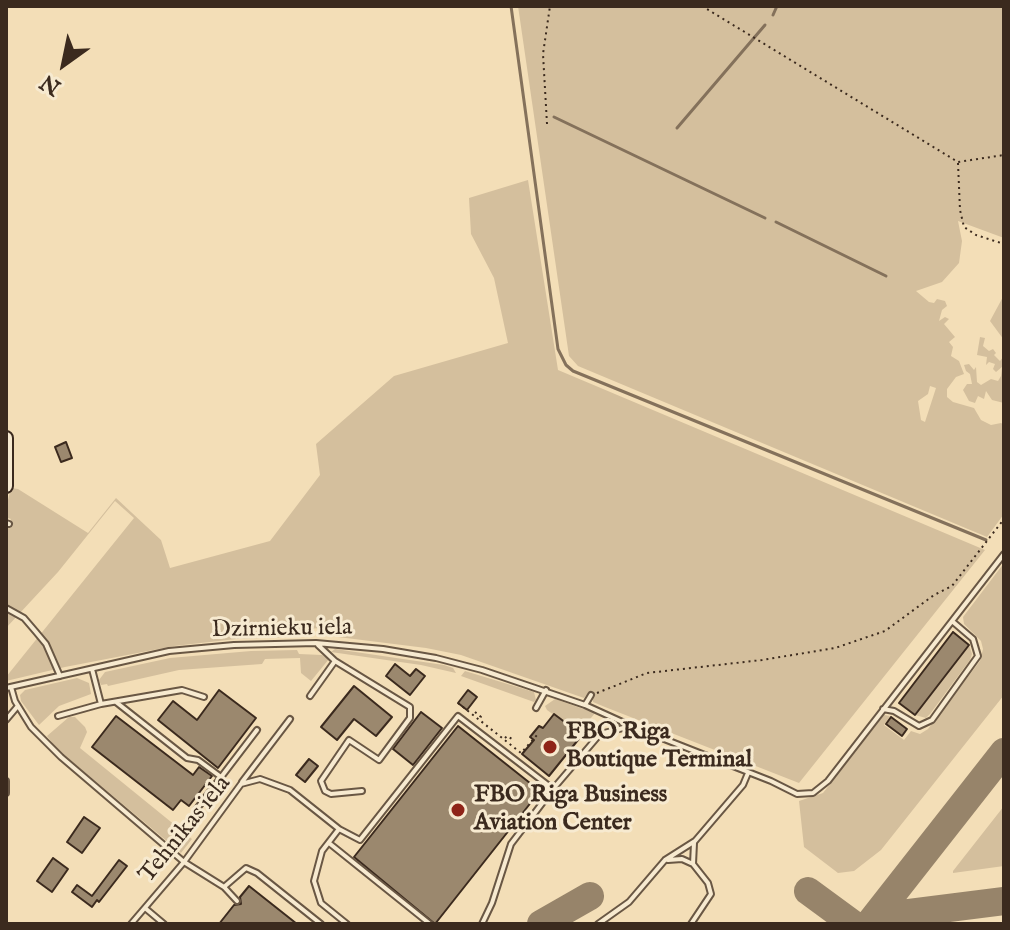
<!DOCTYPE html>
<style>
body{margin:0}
#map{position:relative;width:1010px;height:930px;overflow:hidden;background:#f3deb7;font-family:"IM FELL English",serif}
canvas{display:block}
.frame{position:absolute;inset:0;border:8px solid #3b2a1e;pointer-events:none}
.north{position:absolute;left:24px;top:24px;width:80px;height:80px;-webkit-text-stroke:6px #f7ead0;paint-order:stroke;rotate:213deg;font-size:22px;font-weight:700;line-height:32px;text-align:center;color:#3b2a1e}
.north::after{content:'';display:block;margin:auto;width:28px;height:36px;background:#3b2a1e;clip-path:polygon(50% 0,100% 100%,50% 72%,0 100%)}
</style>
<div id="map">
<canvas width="1010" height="930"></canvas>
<div class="frame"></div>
<div class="north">N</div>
</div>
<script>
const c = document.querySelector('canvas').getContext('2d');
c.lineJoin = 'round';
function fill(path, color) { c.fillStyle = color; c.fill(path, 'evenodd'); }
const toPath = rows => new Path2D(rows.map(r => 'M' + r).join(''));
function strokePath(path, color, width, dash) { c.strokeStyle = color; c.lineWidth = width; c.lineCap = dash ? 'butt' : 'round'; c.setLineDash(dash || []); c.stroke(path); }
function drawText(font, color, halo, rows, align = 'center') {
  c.font = font + ' "IM FELL English",serif'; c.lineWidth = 6; c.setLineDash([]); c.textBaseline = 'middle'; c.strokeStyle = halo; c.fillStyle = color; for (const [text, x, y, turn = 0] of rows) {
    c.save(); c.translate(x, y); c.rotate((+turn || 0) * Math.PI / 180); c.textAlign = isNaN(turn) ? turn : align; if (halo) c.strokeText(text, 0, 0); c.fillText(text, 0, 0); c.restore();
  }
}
fill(toPath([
 [518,6,1004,6,1004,238,958,221,962,241,959,263,942,282,916,291,929,302,934,303,937,299,945,301,947,306,942,310,939,321,945,317,949,319,944,324,955,337,949,342,953,347,951,356,959,361,964,374,956,377,947,389,947,397,953,402,974,408,981,420,991,425,1001,423,1004,425,1004,514,987,537,578,366,569,356],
 [930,386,936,388,925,422,921,420,918,401,928,394],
 [528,180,558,370,985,550,799,783,605,707,593,702,593,696,588,693,584,698,461,655,426,648,330,636,324,634,321,628,306,629,288,637,236,639,174,646,65,667,6,681,6,677,134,518,115,501,58,572,6,628,6,530,11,519,8,518,6,508,11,488,18,489,88,533,116,498,161,540,170,568,270,541,320,475,316,444,394,376,508,343,494,278,471,234,469,198],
 [1004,295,1004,340,990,321],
 [980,337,985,338,983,346,989,351,993,349,996,353,994,355,1000,361,1004,356,1004,403,992,400,986,391,984,399,978,396,975,403,969,401,963,390,967,384,972,384,970,374,966,371,964,365,969,364,974,370,976,367,977,382,981,385,991,379,998,381,1001,376,1002,367,996,372,993,369,995,364,989,362,986,365,987,357,977,355],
 [1004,563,1004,695,881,850,854,871,838,873,804,847,799,801,823,793,884,715,890,716,884,725,904,740,911,731,920,734,928,729,980,661,983,649,981,641,964,624,963,617],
 [969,645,972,654,970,660,930,714,926,718,915,715],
 [335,649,444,665,453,668,456,673,421,665,331,652],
 [297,650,299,654,322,655,329,659,311,681,301,673,300,658,265,659,262,664,179,670,108,686,107,684,101,685,99,680,105,672,170,658,251,651],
 [465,671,534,692,536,700,534,702,461,676],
 [77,678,89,683,91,694,59,706,39,725,21,701,20,695,25,690],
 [555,699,595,713,579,733,547,710,545,706],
 [69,717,75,717,85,727,87,732,80,748,192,839,181,853,57,749,47,736],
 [1004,806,1004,866,953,873,953,871]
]), '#d4bf9d');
strokePath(toPath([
 [511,6,558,349,566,365,573,371,986,540],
 [773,15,777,6],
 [554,117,765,218],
 [677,128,765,25],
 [776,222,886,276]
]), '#84715b', 3);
strokePath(toPath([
 [808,891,853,924],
 [541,924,590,896],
 [869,924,1004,752],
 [879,924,909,913,1004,901]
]), '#97846a', 28);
const building = toPath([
 [66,442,72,458,61,462,55,447,66,442],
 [953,632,969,645,915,715,899,703,953,632],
 [395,664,410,676,416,669,425,676,410,695,386,676,395,664],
 [354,686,392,717,376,736,354,719,337,740,321,727,354,686],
 [219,690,256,718,218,768,158,720,173,701,197,720,219,690],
 [468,690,477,697,467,710,458,703,468,690],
 [421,712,442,728,413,765,393,749,421,712],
 [554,714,582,735,549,776,522,754,534,740,530,737,539,726,543,728,554,714],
 [116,716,193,775,199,767,212,776,189,806,181,800,173,810,92,747,116,716],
 [891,717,907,729,902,736,886,724,891,717],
 [458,726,540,791,435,924,354,857,458,726],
 [309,759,318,766,305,782,296,775,309,759],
 [84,817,100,828,82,853,67,842,84,817],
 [53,858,68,869,52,892,37,881,53,858],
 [119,860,127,866,99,902,97,900,92,907,72,892,77,885,92,896,119,860],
 [249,886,297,924,219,924,234,905,241,904,240,897,249,886]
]);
fill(building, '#9b886e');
strokePath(building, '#3b2a1e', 2);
const lane = toPath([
 [6,523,9,524],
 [6,608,24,618,36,632,46,644,60,676],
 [318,645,335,661,410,707,410,718,379,760,349,740,321,781,325,791,331,794,362,791],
 [11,687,15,701,31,727,61,757,184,862,224,887,237,901],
 [6,688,169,651,234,645,316,643,383,649,436,658,482,670,585,705,629,725],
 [310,696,335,661],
 [116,702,187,758,198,760,221,777],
 [101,704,182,690,204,697],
 [585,705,591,695],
 [536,708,546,690],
 [883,709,894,711,919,726,932,720,978,656,973,639,952,621],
 [58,716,101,704,92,669],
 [6,720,17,707],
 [6,781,6,793],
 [242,782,290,719],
 [196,810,257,730],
 [339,829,360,840,458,716,553,789,600,734,631,726,771,781,797,794,813,793,828,781,1004,554],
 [329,843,430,924],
 [668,860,682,859,693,864],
 [224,887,246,868,257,873,321,924],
 [145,908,164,924],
 [131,924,184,862,241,784,260,779,290,790,339,829,322,851,314,881,321,903,347,924],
 [482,924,492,903,511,844,553,789],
 [598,924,629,902,665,860,695,841,743,785,748,773],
 [691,924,711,894,708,883,693,864,694,843]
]);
const secondary = toPath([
 [6,438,6,486]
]);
strokePath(lane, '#695744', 8);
strokePath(secondary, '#3b2a1e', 16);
strokePath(toPath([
 [702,6,958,162,1004,155],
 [547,124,543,54,550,6],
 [958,163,960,210,964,227,976,235,1004,244],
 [597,693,647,673,762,660,835,648,885,631,934,595,952,586,1004,519],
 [458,703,521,753,538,734],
 [475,712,481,717,480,718],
 [505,738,507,736,512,739]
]), '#3b2a1e', 2, [2, 4]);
strokePath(lane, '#f7ead0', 4);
strokePath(secondary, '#f7ead0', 12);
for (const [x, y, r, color] of [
 [550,747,8,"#8f2418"],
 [458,810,8,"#8f2418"]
]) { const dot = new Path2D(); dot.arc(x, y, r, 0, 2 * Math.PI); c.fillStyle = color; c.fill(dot); strokePath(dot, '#f7ead0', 3); }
drawText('24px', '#3b2a1e', '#f7ead0', [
 ["Dzirnieku iela",282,630,-1],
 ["Tehnikas iela",186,830,-51]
]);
drawText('bold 24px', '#3b2a1e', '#f7ead0', [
 ["FBO Riga",566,733],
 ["Boutique Terminal",566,761],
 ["FBO Riga Business",474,796],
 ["Aviation Center",474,824]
], 'left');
</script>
